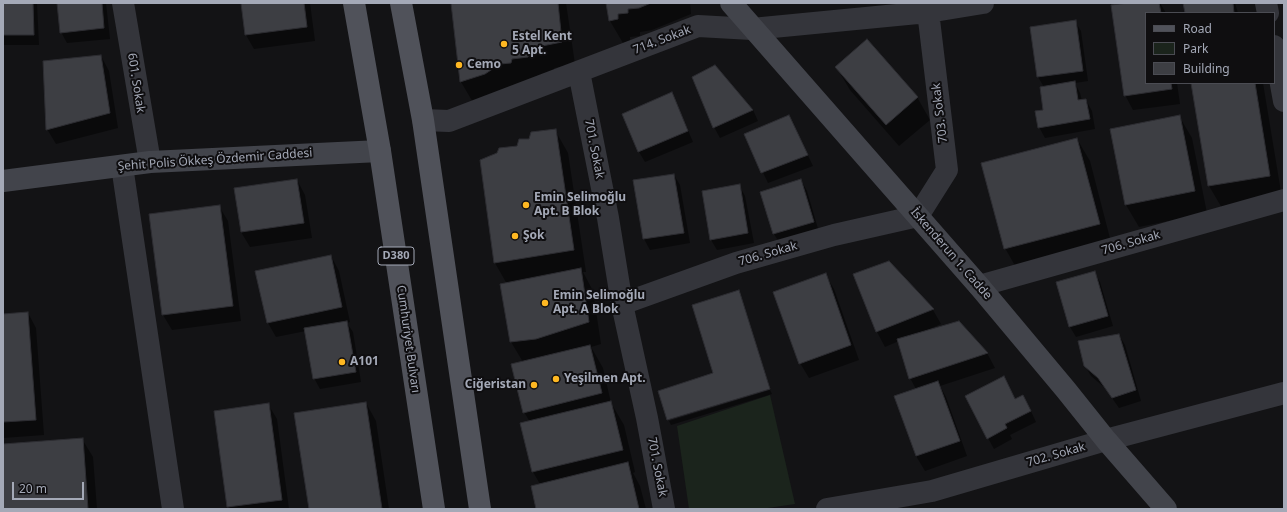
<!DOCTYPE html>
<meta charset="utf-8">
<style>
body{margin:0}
#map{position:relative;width:1287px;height:512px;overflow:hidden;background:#131315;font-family:"Noto Sans",sans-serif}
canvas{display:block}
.frame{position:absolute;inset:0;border:4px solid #a4a9b7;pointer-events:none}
.legend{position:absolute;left:1145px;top:12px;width:130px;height:72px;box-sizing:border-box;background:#0f0e10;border:1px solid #4b4c53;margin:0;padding:5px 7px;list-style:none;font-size:12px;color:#a4a9b7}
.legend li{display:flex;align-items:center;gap:8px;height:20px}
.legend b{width:20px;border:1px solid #4b4c53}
.scale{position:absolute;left:12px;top:482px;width:72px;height:18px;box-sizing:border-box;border:2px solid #a4a9b7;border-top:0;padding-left:5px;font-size:12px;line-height:14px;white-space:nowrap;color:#a4a9b7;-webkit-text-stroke:3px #0f0e10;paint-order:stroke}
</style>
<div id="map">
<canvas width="1287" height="512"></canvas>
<div class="frame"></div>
<ul class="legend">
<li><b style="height:5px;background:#50525a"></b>Road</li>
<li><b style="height:11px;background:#1b241c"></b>Park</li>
<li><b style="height:11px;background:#3d3e43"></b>Building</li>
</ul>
<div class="scale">20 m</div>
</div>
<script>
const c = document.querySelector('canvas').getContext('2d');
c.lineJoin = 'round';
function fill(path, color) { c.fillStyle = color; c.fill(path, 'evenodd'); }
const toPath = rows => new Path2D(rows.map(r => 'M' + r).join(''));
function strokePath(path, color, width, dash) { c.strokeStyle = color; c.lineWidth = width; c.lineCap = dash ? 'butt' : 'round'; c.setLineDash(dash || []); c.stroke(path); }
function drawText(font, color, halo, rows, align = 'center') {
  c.font = font + ' "Noto Sans",sans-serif'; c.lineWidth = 4; c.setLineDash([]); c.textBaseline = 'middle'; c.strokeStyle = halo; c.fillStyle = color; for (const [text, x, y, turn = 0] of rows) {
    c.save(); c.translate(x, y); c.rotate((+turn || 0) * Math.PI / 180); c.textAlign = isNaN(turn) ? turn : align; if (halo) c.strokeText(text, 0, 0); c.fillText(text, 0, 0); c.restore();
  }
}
fill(toPath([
 [770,395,795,504,761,509,689,509,677,426]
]), '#1b241c');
fill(toPath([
 [3,3,37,3,39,45,3,45],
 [58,3,106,3,110,39,67,43,61,32],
 [242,3,310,3,315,41,254,49,246,35],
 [452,3,566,3,575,64,554,68,555,72,541,74,541,79,474,104,461,82],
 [607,3,690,3,691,14,652,30,640,32,640,36,630,37,630,41,623,43,610,21],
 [1135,3,1160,3,1166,13,1146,13,1146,83,1177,83,1180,104,1133,110,1125,95],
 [1184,3,1235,3,1238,13,1186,13],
 [1075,21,1081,31,1088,81,1075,83,1080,93,1082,101,1086,100,1092,111,1095,129,1045,138,1039,127,1044,111,1044,87,1038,77],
 [101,56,109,71,118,128,56,144,47,129],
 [715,67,753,110,758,121,720,138,714,127],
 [837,68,917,97,930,120,899,146,850,90],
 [1192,83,1263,83,1282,198,1222,208,1209,186],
 [672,93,693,142,645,162,639,152],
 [789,116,813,166,768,183,745,135],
 [1179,116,1192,138,1207,213,1139,227,1126,205],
 [555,130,568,153,586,272,583,272,593,291,601,344,591,347,603,368,611,403,624,425,635,472,633,473,640,486,646,509,537,509,540,484,533,472,530,422,524,412,523,362,511,342,501,285,507,284,495,263,481,160],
 [1077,139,1090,161,1112,246,1018,271,1005,248],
 [674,175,680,185,690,243,650,250,644,239,634,181],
 [297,180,305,195,312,238,250,247,241,232,235,189],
 [801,180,807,191,819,232,780,244,774,234],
 [739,185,745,196,754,243,717,250,711,240],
 [219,206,228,221,241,321,172,330,163,315,150,215],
 [331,256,339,271,350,322,347,323,353,332,361,382,320,389,314,378,306,331,276,337,268,323],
 [888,263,933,310,941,324,925,331,926,332,987,353,995,368,940,386,946,397,967,456,925,471,916,456,895,397,916,389,910,378,899,341,885,347,877,332,855,275],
 [1094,272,1100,282,1113,326,1076,337,1070,327,1057,283],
 [825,274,834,289,859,360,809,378,800,363],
 [739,291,770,388,668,419,715,374],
 [28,313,36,328,44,435,3,438,3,315],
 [1119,335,1125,345,1141,401,1119,408,1105,388,1091,376,1085,366],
 [770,390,772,394,671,425,669,421],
 [1015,400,1029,407,1036,422,1010,435,1012,439,994,449,988,438],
 [366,403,376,421,389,509,310,509],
 [268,404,277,419,289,509,229,509,215,411],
 [82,439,93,457,97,509,3,509,3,445]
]), '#0007');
const building = toPath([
 [3,3,33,3,34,35,3,35,3,3],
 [57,3,102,3,104,28,60,33,57,3],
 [241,3,304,3,307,27,245,35,241,3],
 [451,3,558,3,562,42,542,46,543,50,529,52,528,57,512,59,511,63,500,64,485,74,460,82,451,3],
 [606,3,651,3,639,8,628,9,628,13,618,14,618,19,609,21,606,3],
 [1128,3,1159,3,1161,13,1146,13,1146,83,1171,83,1172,89,1124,96,1111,5,1128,3],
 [1183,3,1233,3,1234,13,1185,13,1183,3],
 [1076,20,1083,71,1037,77,1030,27,1076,20],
 [867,39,918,97,886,125,835,67,867,39],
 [101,55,110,113,46,130,43,61,101,55],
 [715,65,753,110,713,128,692,77,715,65],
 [1075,81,1078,100,1086,99,1090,119,1038,128,1035,111,1043,110,1040,87,1075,81],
 [1191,83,1255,83,1270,176,1208,186,1191,83],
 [672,92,688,131,638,152,622,114,672,92],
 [789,115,808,155,761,173,744,134,789,115],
 [1180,115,1195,191,1125,205,1110,129,1180,115],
 [556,129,574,250,494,263,480,160,497,153,499,148,517,146,519,139,529,139,531,132,556,129],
 [1077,138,1100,224,1004,249,981,163,1077,138],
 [674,174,684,233,643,239,633,180,674,174],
 [297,179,304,223,241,232,234,188,297,179],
 [801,179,814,222,773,234,760,192,801,179],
 [740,184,748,233,710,240,702,191,740,184],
 [220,205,233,306,162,315,149,214,220,205],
 [331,255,342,307,267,323,255,271,331,255],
 [889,261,934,309,876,332,853,274,889,261],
 [581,268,589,322,536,339,510,342,500,284,581,268],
 [1095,271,1108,316,1069,327,1056,282,1095,271],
 [826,273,851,345,799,364,773,292,826,273],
 [739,290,770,389,667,420,658,391,713,373,692,305,739,290],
 [28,312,36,420,3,422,3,314,28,312],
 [347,321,356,372,313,379,304,328,347,321],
 [959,321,988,353,909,379,897,339,959,321],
 [1119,334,1136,390,1112,398,1098,378,1084,366,1078,341,1119,334],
 [590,345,602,393,523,413,511,364,590,345],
 [1004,376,1015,399,1023,395,1031,411,1005,424,1007,428,987,439,965,396,1004,376],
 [938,381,960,441,916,456,894,396,938,381],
 [611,401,623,450,532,472,520,423,611,401],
 [366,402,382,509,309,509,294,413,366,402],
 [269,403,282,500,227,507,214,411,269,403],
 [83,438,88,509,3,509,3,444,83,438],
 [628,462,639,509,536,509,531,486,628,462]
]);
fill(building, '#3d3e43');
strokePath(building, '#2d2d32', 1);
strokePath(toPath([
 [123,3,150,162],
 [1266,3,1268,13],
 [1274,46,1284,101],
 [579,72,608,218,622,304,647,418,664,509],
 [423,120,449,121,698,26,752,29,928,12,983,3],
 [122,166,173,509],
 [979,286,1284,200],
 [622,304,736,263,834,235,918,216,947,170,927,3],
 [827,509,932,491,1106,440,1284,393]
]), '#34353b', 22);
strokePath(toPath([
 [731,3,979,286,1066,390,1106,440,1166,509],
 [3,181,150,162,380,151]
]), '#42444b', 22);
strokePath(toPath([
 [354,3,380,151,434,509],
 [401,3,423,120,480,509]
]), '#50525a', 22);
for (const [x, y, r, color] of [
 [504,44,4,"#ffb822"],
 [459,65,4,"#ffb822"],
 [526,205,4,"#ffb822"],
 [515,236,4,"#ffb822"],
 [545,303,4,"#ffb822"],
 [342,362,4,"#ffb822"],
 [556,379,4,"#ffb822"],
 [534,385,4,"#ffb822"]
]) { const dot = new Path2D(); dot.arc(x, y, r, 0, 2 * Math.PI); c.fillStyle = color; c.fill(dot); strokePath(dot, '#0f0e10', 1.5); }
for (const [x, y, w] of [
 [396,256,36]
]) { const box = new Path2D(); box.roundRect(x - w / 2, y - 9, w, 18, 3); c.fillStyle = '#0f0e10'; c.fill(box); strokePath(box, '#a4a9b7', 1); }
drawText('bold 11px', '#a4a9b7', null, [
 ["D380",396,256]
]);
drawText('bold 12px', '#a4a9b7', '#0f0e10', [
 ["Estel Kent",512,37],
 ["5 Apt.",512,51],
 ["Cemo",467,65],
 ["Emin Selimoğlu",534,198],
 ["Apt. B Blok",534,212],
 ["Şok",523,236],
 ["Emin Selimoğlu",553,296],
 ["Apt. A Blok",553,310],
 ["A101",350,362],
 ["Yeşilmen Apt.",564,379],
 ["Ciğeristan",526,385,"right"]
], 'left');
drawText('12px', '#a4a9b7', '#0f0e10', [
 ["714. Sokak",662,40,-21],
 ["601. Sokak",136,83,81],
 ["703. Sokak",940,113,-97],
 ["701. Sokak",594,149,79],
 ["Şehit Polis Ökkeş Özdemir Caddesi",215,160,-4],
 ["706. Sokak",1131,243,-16],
 ["706. Sokak",768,254,-16],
 ["İskenderun 1. Cadde",951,254,49],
 ["Cumhuriyet Bulvarı",408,339,82],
 ["702. Sokak",1056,455,-16],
 ["701. Sokak",657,467,79]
]);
</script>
